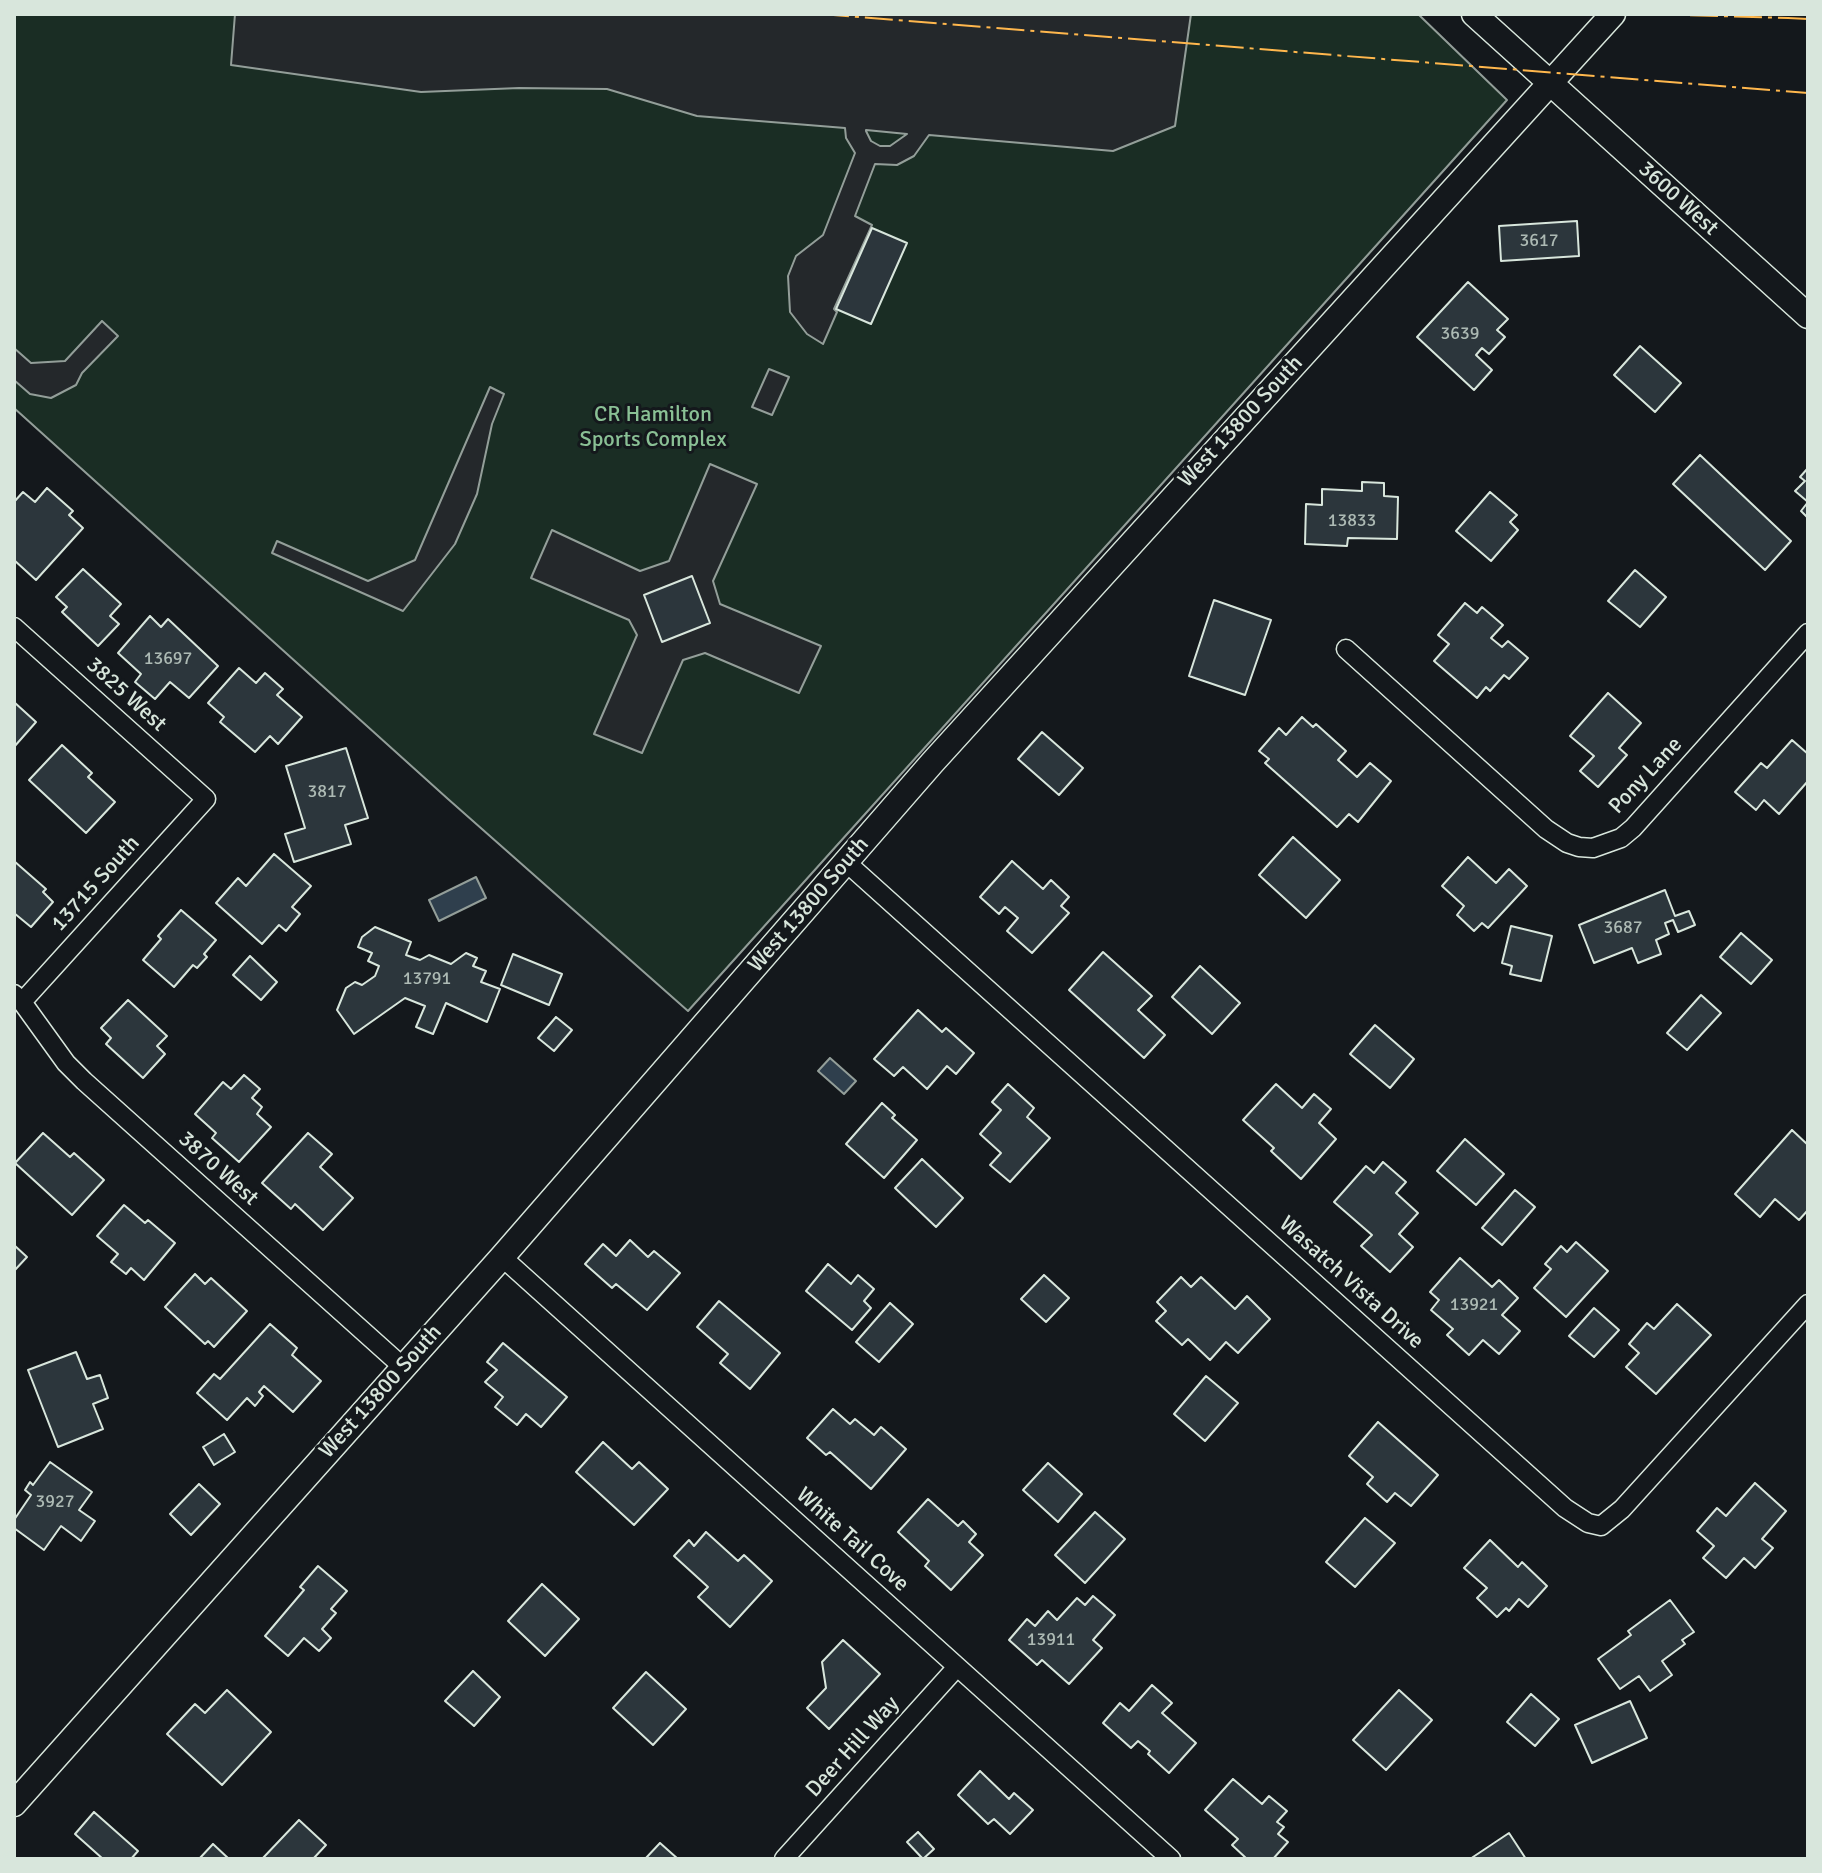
<!DOCTYPE html>
<style>
body{margin:0}
#map{position:relative;width:1822px;height:1873px;overflow:hidden;background:#14181c;font-family:Signika,sans-serif}
canvas{display:block}
.frame{position:absolute;inset:0;border:16px solid #d8e6dc;pointer-events:none}
</style>
<div id="map">
<canvas width="1822" height="1873"></canvas>
<div class="frame"></div>
</div>
<script>
const c = document.querySelector('canvas').getContext('2d');
c.lineJoin = 'round';
function fill(path, color) { c.fillStyle = color; c.fill(path, 'evenodd'); }
const toPath = rows => new Path2D(rows.map(r => 'M' + r).join(''));
function strokePath(path, color, width, dash) { c.strokeStyle = color; c.lineWidth = width; c.lineCap = dash ? 'butt' : 'round'; c.setLineDash(dash || []); c.stroke(path); }
function drawText(font, color, halo, rows, align = 'center') {
  c.font = font + ' Signika,sans-serif'; c.lineWidth = 6; c.setLineDash([]); c.textBaseline = 'middle'; c.strokeStyle = halo; c.fillStyle = color; for (const [text, x, y, turn = 0] of rows) {
    c.save(); c.translate(x, y); c.rotate((+turn || 0) * Math.PI / 180); c.textAlign = isNaN(turn) ? turn : align; if (halo) c.strokeText(text, 0, 0); c.fillText(text, 0, 0); c.restore();
  }
}
const green = toPath([
 [14,14,1418,14,1507,100,688,1011,448,799,14,408,14,14]
]);
fill(green, '#1a2d24');
strokePath(green, '#939e99', 2);
const parking = toPath([
 [235,14,1191,14,1175,126,1113,151,929,135,914,156,897,165,875,164,855,216,872,225,834,309,837,312,823,344,807,334,790,312,788,276,796,256,823,235,855,153,846,138,845,128,697,116,607,89,519,88,421,92,231,65,235,14],
 [866,131,866,130,907,134,890,146,880,146,871,141,866,131],
 [102,321,118,336,82,373,76,385,51,398,30,394,14,380,14,348,31,363,65,361,102,321],
 [769,369,789,377,772,415,752,407,769,369],
 [490,387,504,394,492,424,477,494,455,544,403,611,272,553,277,541,368,581,415,560,490,387],
 [710,464,757,484,713,581,720,604,821,646,799,693,705,653,683,660,642,753,594,734,637,635,629,620,531,578,552,530,640,571,669,561,710,464]
]);
fill(parking, '#24282b');
strokePath(parking, '#939e99', 2);
const water = toPath([
 [476,877,486,898,439,921,429,900,476,877],
 [830,1058,856,1081,844,1094,818,1071,830,1058]
]);
fill(water, '#2f3f4d');
strokePath(water, '#939e99', 2);
const building = toPath([
 [1577,221,1579,256,1501,261,1499,226,1577,221],
 [872,228,907,243,871,324,836,309,872,228],
 [1468,282,1508,319,1497,330,1505,337,1489,354,1482,348,1476,355,1492,370,1474,390,1417,337,1468,282],
 [1640,346,1681,383,1655,412,1614,375,1640,346],
 [1700,455,1791,541,1765,570,1673,484,1700,455],
 [1808,468,1808,518,1801,511,1808,502,1795,491,1805,481,1800,477,1808,468],
 [1362,482,1384,483,1384,496,1398,497,1397,539,1348,538,1347,546,1305,544,1306,504,1322,505,1322,489,1362,491,1362,482],
 [47,488,73,511,69,515,83,528,36,580,14,560,14,502,23,492,35,502,47,488],
 [1490,492,1517,515,1510,522,1518,530,1491,561,1456,531,1490,492],
 [83,569,121,604,110,616,119,624,98,646,62,612,67,607,56,597,83,569],
 [1635,570,1666,597,1640,627,1608,601,1635,570],
 [692,576,710,623,662,642,644,595,692,576],
 [1214,600,1271,620,1245,695,1189,676,1214,600],
 [1465,603,1477,613,1482,607,1503,625,1491,638,1502,647,1508,641,1528,658,1509,679,1504,675,1490,691,1486,687,1477,698,1434,661,1449,644,1438,635,1465,603],
 [150,616,161,627,168,619,218,666,189,698,170,682,155,699,135,682,141,674,118,653,150,616],
 [239,668,256,683,265,673,283,689,277,695,302,717,278,744,270,736,255,752,220,722,224,717,208,703,239,668],
 [1608,693,1641,723,1619,748,1627,755,1598,787,1580,771,1594,756,1570,736,1608,693],
 [14,702,36,722,14,747,14,702],
 [1302,717,1313,727,1316,724,1346,751,1338,760,1357,777,1370,763,1391,781,1358,822,1349,814,1337,827,1265,763,1269,759,1259,751,1279,728,1286,735,1302,717],
 [1042,732,1083,768,1059,795,1018,759,1042,732],
 [1792,740,1808,754,1808,781,1779,814,1764,800,1756,810,1735,792,1761,763,1767,768,1792,740],
 [62,745,92,773,88,777,115,802,86,833,29,780,62,745],
 [346,748,368,818,345,825,351,844,294,862,285,834,305,828,286,766,346,748],
 [1293,837,1340,880,1306,918,1259,875,1293,837],
 [274,854,311,886,292,907,300,914,286,931,279,925,262,944,216,903,238,878,246,886,274,854],
 [1468,857,1496,883,1509,869,1527,886,1488,928,1482,923,1474,931,1457,915,1464,906,1442,886,1468,857],
 [14,861,46,889,43,892,53,902,31,927,14,913,14,861],
 [1012,861,1043,889,1051,880,1069,897,1061,906,1069,913,1032,953,1007,931,1018,918,1005,907,999,914,980,897,1012,861],
 [1665,890,1675,916,1689,911,1695,925,1678,932,1673,920,1665,923,1669,934,1656,940,1661,954,1638,963,1632,948,1594,963,1579,925,1665,890],
 [181,910,216,940,204,954,207,957,197,968,193,965,174,987,143,960,161,939,158,936,181,910],
 [1511,926,1552,936,1541,981,1510,974,1512,966,1502,963,1511,926],
 [375,927,411,942,406,955,420,960,429,955,451,964,466,953,477,958,473,966,486,971,481,982,500,989,487,1022,446,1003,433,1034,416,1027,425,1006,405,998,354,1034,337,1010,346,988,355,982,362,985,375,976,379,966,368,961,372,953,358,947,362,937,375,927],
 [1741,933,1772,960,1751,984,1720,957,1741,933],
 [1103,952,1152,996,1138,1010,1165,1035,1144,1058,1069,990,1103,952],
 [513,954,562,974,549,1005,501,985,513,954],
 [250,956,277,982,261,1000,233,975,250,956],
 [1200,966,1240,1003,1212,1034,1172,997,1200,966],
 [1701,995,1721,1013,1687,1050,1667,1033,1701,995],
 [128,1000,167,1036,157,1046,165,1054,143,1078,106,1044,111,1038,101,1028,128,1000],
 [918,1010,942,1032,946,1028,974,1053,956,1074,947,1066,927,1089,903,1067,894,1076,874,1059,918,1010],
 [556,1017,572,1030,554,1051,538,1038,556,1017],
 [1375,1025,1414,1059,1390,1088,1350,1054,1375,1025],
 [244,1075,260,1089,252,1098,262,1107,257,1114,271,1127,239,1162,212,1138,216,1133,195,1114,223,1082,231,1089,244,1075],
 [1008,1084,1034,1108,1027,1117,1050,1138,1010,1182,990,1165,1001,1153,980,1134,1001,1110,992,1102,1008,1084],
 [1276,1084,1302,1108,1314,1094,1331,1109,1319,1123,1336,1139,1301,1179,1271,1151,1274,1148,1243,1120,1276,1084],
 [882,1103,895,1115,892,1118,917,1140,884,1178,846,1144,882,1103],
 [1792,1130,1808,1145,1808,1210,1799,1220,1775,1199,1760,1217,1735,1194,1792,1130],
 [43,1133,70,1157,74,1153,104,1180,72,1215,15,1163,43,1133],
 [308,1133,332,1154,320,1167,353,1198,323,1230,295,1204,291,1209,262,1183,308,1133],
 [1465,1139,1504,1174,1476,1205,1437,1171,1465,1139],
 [922,1159,963,1198,936,1227,895,1188,922,1159],
 [1383,1162,1406,1182,1396,1193,1418,1213,1399,1234,1413,1247,1390,1272,1361,1246,1372,1235,1334,1202,1366,1166,1374,1173,1383,1162],
 [1515,1190,1535,1207,1502,1245,1482,1228,1515,1190],
 [124,1205,145,1223,148,1220,175,1243,144,1280,131,1268,126,1274,111,1262,118,1254,97,1236,124,1205],
 [630,1240,648,1257,654,1251,680,1273,647,1310,616,1284,612,1288,585,1264,603,1244,616,1256,630,1240],
 [1576,1242,1608,1271,1566,1317,1534,1288,1551,1269,1545,1264,1561,1246,1567,1252,1576,1242],
 [14,1245,27,1257,14,1271,14,1245],
 [1460,1258,1492,1287,1499,1280,1518,1298,1502,1315,1520,1331,1499,1354,1483,1340,1469,1355,1447,1335,1453,1329,1431,1310,1439,1300,1430,1292,1460,1258],
 [828,1264,851,1284,858,1275,874,1289,864,1301,871,1308,852,1330,806,1291,828,1264],
 [195,1274,205,1284,211,1278,247,1311,214,1347,208,1341,205,1344,165,1307,195,1274],
 [1044,1275,1069,1298,1046,1322,1021,1299,1044,1275],
 [1181,1277,1191,1287,1201,1277,1235,1309,1247,1296,1270,1319,1238,1353,1226,1342,1210,1360,1188,1339,1182,1345,1156,1321,1166,1311,1157,1302,1181,1277],
 [719,1301,780,1353,750,1389,720,1363,728,1354,697,1327,719,1301],
 [890,1303,913,1324,879,1362,856,1342,890,1303],
 [1677,1304,1711,1335,1656,1394,1626,1367,1639,1353,1629,1344,1647,1323,1654,1329,1677,1304],
 [1594,1308,1619,1330,1594,1357,1569,1336,1594,1308],
 [270,1324,297,1348,292,1355,321,1381,293,1412,264,1386,259,1392,263,1396,255,1406,247,1398,227,1420,197,1393,214,1374,220,1379,270,1324],
 [503,1343,567,1397,541,1427,526,1414,517,1425,495,1407,503,1397,485,1382,497,1370,487,1362,503,1343],
 [76,1352,87,1379,100,1375,108,1398,93,1404,103,1429,58,1447,28,1370,76,1352],
 [1206,1376,1238,1403,1205,1441,1174,1414,1206,1376],
 [833,1409,850,1424,855,1419,874,1435,881,1427,906,1449,871,1489,830,1452,826,1455,807,1438,833,1409],
 [1378,1422,1438,1475,1411,1506,1395,1493,1387,1502,1367,1484,1373,1477,1349,1456,1378,1422],
 [224,1434,235,1452,214,1465,203,1447,224,1434],
 [603,1442,632,1469,639,1462,668,1489,634,1525,576,1472,603,1442],
 [50,1462,92,1492,79,1510,95,1521,81,1541,61,1526,44,1550,14,1528,14,1520,31,1495,25,1490,30,1482,33,1485,50,1462],
 [1048,1463,1082,1494,1058,1522,1023,1490,1048,1463],
 [1755,1483,1786,1511,1762,1539,1773,1548,1755,1568,1744,1558,1726,1578,1703,1558,1714,1546,1697,1531,1717,1508,1726,1516,1755,1483],
 [199,1484,220,1504,191,1535,170,1514,199,1484],
 [928,1499,958,1526,963,1521,976,1534,969,1542,983,1555,951,1590,925,1566,929,1561,898,1532,928,1499],
 [1095,1512,1125,1539,1085,1583,1055,1555,1095,1512],
 [1365,1518,1395,1543,1355,1587,1326,1562,1365,1518],
 [706,1532,738,1561,744,1555,772,1581,730,1627,698,1597,708,1587,674,1556,689,1540,694,1546,706,1532],
 [1490,1540,1518,1567,1522,1562,1547,1586,1528,1607,1519,1599,1509,1611,1506,1608,1497,1617,1477,1598,1487,1588,1464,1568,1490,1540],
 [318,1566,347,1591,331,1609,336,1613,322,1629,331,1638,319,1651,304,1638,288,1656,265,1636,304,1590,300,1587,318,1566],
 [542,1584,579,1619,545,1656,508,1621,542,1584],
 [1093,1596,1115,1615,1093,1640,1102,1648,1069,1684,1042,1660,1037,1665,1009,1640,1027,1619,1035,1626,1048,1611,1057,1620,1077,1598,1085,1605,1093,1596],
 [1670,1600,1694,1632,1682,1640,1685,1644,1662,1661,1672,1675,1650,1691,1639,1676,1620,1689,1598,1659,1631,1635,1628,1631,1670,1600],
 [843,1640,880,1674,829,1729,807,1708,826,1688,822,1662,843,1640],
 [473,1671,500,1697,474,1726,445,1701,473,1671],
 [646,1672,686,1709,653,1745,613,1708,646,1672],
 [1152,1685,1172,1703,1162,1713,1196,1743,1169,1773,1148,1754,1150,1751,1138,1741,1131,1748,1103,1723,1120,1703,1129,1711,1152,1685],
 [227,1690,271,1732,222,1785,167,1734,195,1704,205,1713,227,1690],
 [1399,1690,1432,1720,1386,1770,1353,1740,1399,1690],
 [1531,1694,1559,1719,1535,1746,1507,1722,1531,1694],
 [1630,1701,1647,1738,1592,1763,1575,1725,1630,1701],
 [980,1771,1009,1799,1014,1793,1033,1810,1010,1834,994,1819,988,1824,958,1795,980,1771],
 [1233,1779,1262,1804,1269,1796,1287,1811,1277,1822,1284,1827,1278,1834,1288,1842,1273,1859,1247,1859,1232,1845,1238,1839,1205,1810,1233,1779],
 [94,1812,138,1851,131,1859,103,1859,75,1834,94,1812],
 [299,1820,326,1845,313,1859,262,1859,299,1820],
 [918,1832,934,1849,923,1859,907,1842,918,1832],
 [1509,1833,1526,1859,1470,1859,1509,1833],
 [660,1843,678,1859,645,1859,660,1843],
 [213,1844,229,1859,199,1859,213,1844]
]);
fill(building, '#2c363c');
strokePath(building, '#d8e6dc', 2);
const minor = toPath([
 [14,627,206,799,22,1002],
 [1346,649,1546,829,1567,843,1579,847,1593,848,1621,838,1633,828,1808,633],
 [847,863,1565,1508,1588,1523,1601,1526,1622,1509,1808,1304],
 [14,994,22,1002,66,1063,84,1081,403,1367],
 [502,1257,1171,1859],
 [784,1859,957,1667]
]);
const tertiary = toPath([
 [1474,14,1808,316],
 [14,1804,502,1257,932,763,1613,14]
]);
strokePath(minor, '#d8e6dc', 21);
strokePath(tertiary, '#d8e6dc', 27);
strokePath(minor, '#14181c', 18);
strokePath(tertiary, '#14181c', 24);
strokePath(toPath([
 [821,14,1808,93],
 [1646,14,1788,18],
 [1788,18,1808,19]
]), '#ffb74d', 2, [28, 6, 4, 6]);
drawText('18px', '#adbab4', null, [
 ["3617",1539,241],
 ["3639",1460,334],
 ["13833",1352,521],
 ["13697",168,659],
 ["3817",327,792],
 ["3687",1623,928],
 ["13791",427,979],
 ["13921",1474,1305],
 ["3927",55,1502],
 ["13911",1051,1640]
]);
drawText('22px', '#d8e6dc', '#14181c', [
 ["3600 West",1678,199,42],
 ["West 13800 South",1241,422,-47],
 ["3825 West",126,695,42],
 ["Pony Lane",1646,776,-47],
 ["13715 South",96,884,-48],
 ["West 13800 South",809,905,-49],
 ["3870 West",218,1169,42],
 ["Wasatch Vista Drive",1351,1283,42],
 ["West 13800 South",381,1392,-48],
 ["White Tail Cove",852,1540,42],
 ["Deer Hill Way",853,1747,-48]
]);
drawText('22px', '#8ac095', '#14181c', [
 ["CR Hamilton",653,415],
 ["Sports Complex",653,440]
]);
</script>
